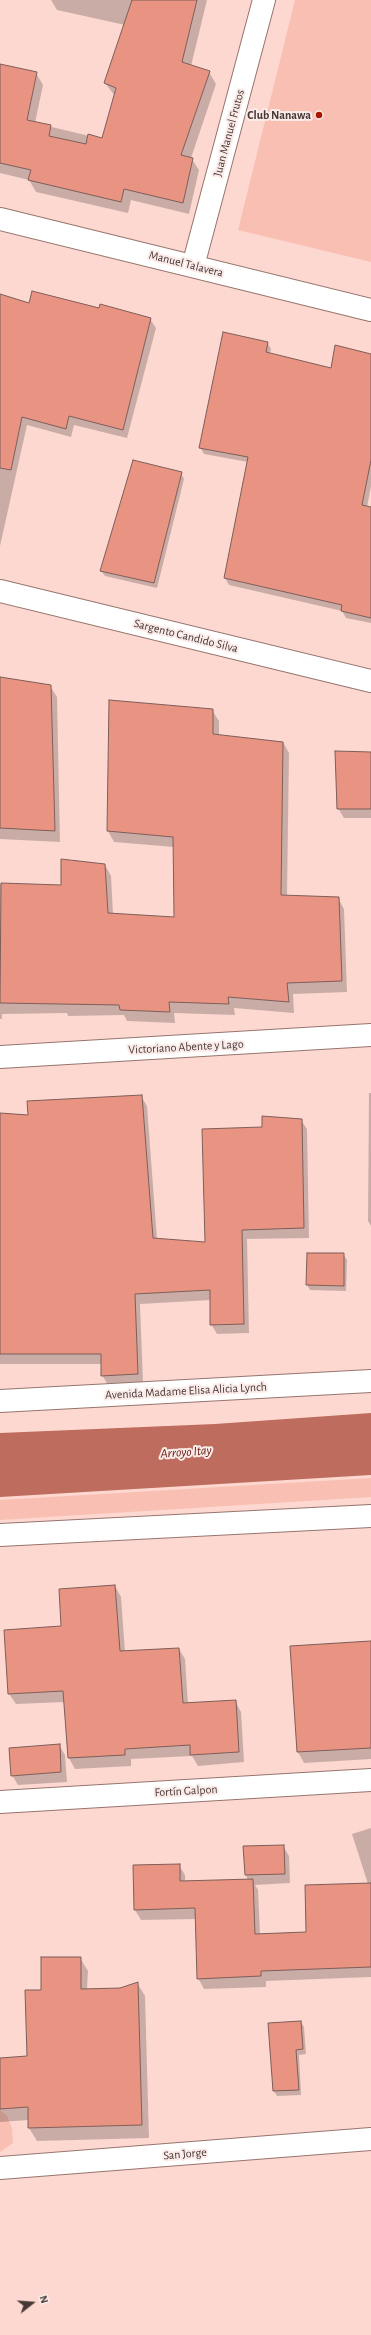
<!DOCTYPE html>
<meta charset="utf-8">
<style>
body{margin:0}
#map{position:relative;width:371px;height:2335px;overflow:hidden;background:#fdd8d1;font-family:"Alegreya Sans",sans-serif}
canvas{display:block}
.north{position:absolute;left:12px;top:2283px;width:40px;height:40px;-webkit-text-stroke:3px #faebe8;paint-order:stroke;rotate:73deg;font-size:11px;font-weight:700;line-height:16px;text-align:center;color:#473835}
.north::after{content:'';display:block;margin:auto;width:14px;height:18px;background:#473835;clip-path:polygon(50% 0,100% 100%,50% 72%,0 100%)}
</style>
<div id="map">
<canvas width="371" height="2335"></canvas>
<div class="north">N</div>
</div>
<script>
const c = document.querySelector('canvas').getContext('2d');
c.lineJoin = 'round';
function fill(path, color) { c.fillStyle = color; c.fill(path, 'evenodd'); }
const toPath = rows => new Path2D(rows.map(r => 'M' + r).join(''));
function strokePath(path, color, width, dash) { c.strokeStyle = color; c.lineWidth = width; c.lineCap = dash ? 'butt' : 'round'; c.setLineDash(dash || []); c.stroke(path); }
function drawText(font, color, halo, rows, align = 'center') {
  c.font = font + ' "Alegreya Sans",sans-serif'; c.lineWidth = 4; c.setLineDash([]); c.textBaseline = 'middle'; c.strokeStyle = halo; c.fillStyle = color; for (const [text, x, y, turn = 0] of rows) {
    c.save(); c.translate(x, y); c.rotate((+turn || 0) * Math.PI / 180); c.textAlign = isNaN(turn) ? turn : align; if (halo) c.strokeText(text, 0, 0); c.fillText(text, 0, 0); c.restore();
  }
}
fill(toPath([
 [295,0,371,0,371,262,238,230],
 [371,1478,371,1497,0,1520,0,1500],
 [0,2110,7,2116,12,2128,13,2143,0,2152]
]), '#fabfb3');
fill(toPath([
 [371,1413,371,1475,0,1497,0,1433,215,1424]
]), '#be6c5d');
fill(toPath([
 [51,0,207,0,191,66,209,72,216,84,191,158,199,170,189,214,131,200,128,213,36,192,29,180,0,173,0,66,36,73,43,85,35,123,102,139,115,96,105,83,125,25,57,10],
 [0,296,30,304,100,309,150,319,156,328,127,438,74,425,71,437,27,425,0,546],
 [267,342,271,349,270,354,332,369,371,355,371,486,367,507,371,508,371,623,346,618,342,611,229,585,225,578,248,462,204,454,200,447],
 [181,473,184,479,157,588,105,576,101,571],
 [0,678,50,686,57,697,60,842,0,839],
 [110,701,212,710,219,721,219,736,283,742,289,753,287,896,338,898,344,909,347,992,293,994,294,1013,234,1008,235,1015,174,1013,175,1023,127,1021,124,1015,68,1016,67,1013,2,1014,2,1019,0,1019,0,884,62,886,105,865,111,876,113,914,175,918,174,847,114,842,108,831],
 [371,753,371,818,344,818,338,808],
 [369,1093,371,1093,371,1226,368,1221],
 [141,1096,147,1106,157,1239,206,1244,263,1128,301,1120,307,1129,309,1238,247,1239,249,1333,217,1334,211,1324,211,1300,140,1304,143,1383,108,1385,102,1375,102,1364,0,1364,0,1114,29,1116],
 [343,1254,347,1260,346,1291,310,1290,307,1285],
 [115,1586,121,1597,125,1652,179,1649,185,1659,188,1704,235,1701,241,1712,244,1762,198,1766,192,1756,131,1759,131,1766,75,1769,69,1758,65,1702,16,1704,9,1694,62,1627],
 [371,1642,371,1759,304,1763,298,1752,291,1647],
 [59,1745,65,1755,67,1782,18,1785,12,1775],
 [371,1828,371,1977,266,1981,266,1987,204,1989,198,1978,196,1919,141,1920,135,1910,179,1865,185,1875,185,1882,248,1880,246,1875,283,1846,289,1856,290,1883,255,1885,258,1890,260,1934,307,1933,368,1884,352,1834],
 [80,1958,88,1971,87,1989,120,1989,137,1983,145,1996,149,2138,37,2141,29,2128,29,2120,0,2122,0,2059,28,2057,42,1991],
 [301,2022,304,2027,306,2054,299,2055,301,2095,277,2096,274,2091]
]), '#0003');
const building = toPath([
 [132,0,197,0,182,62,210,71,181,155,193,158,183,203,124,189,121,202,28,180,31,170,0,163,0,64,37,72,27,120,51,125,49,136,86,144,88,134,102,138,116,88,104,83,132,0],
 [32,291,99,308,100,304,151,318,123,430,69,416,66,429,22,417,11,470,0,468,0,294,29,303,32,291],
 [223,332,268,342,266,352,331,368,335,345,371,354,371,460,362,505,371,507,371,618,341,611,342,605,224,578,248,457,199,448,223,332],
 [133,460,182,472,154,583,100,571,133,460],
 [0,677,51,685,55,831,0,828,0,677],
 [109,700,213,709,213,734,283,742,281,895,339,897,342,981,287,983,289,1002,228,997,229,1004,169,1002,170,1012,120,1010,119,1005,0,1003,1,883,61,885,61,859,105,864,108,913,174,917,173,837,107,831,109,700],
 [335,751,371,752,371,809,337,809,335,751],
 [142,1095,153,1238,205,1242,202,1129,262,1127,262,1116,302,1119,304,1228,242,1230,244,1324,210,1325,210,1290,135,1294,138,1374,101,1376,101,1354,0,1354,0,1113,28,1115,27,1101,142,1095],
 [307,1253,344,1253,344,1286,306,1285,307,1253],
 [115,1585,120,1651,179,1648,183,1703,236,1700,239,1752,190,1755,190,1745,125,1749,125,1755,68,1758,63,1691,8,1694,4,1630,61,1626,59,1589,115,1585],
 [371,1641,371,1748,297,1752,290,1646,371,1641],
 [60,1744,61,1772,11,1776,9,1748,60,1744],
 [284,1845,285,1874,245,1875,243,1846,284,1845],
 [180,1864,180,1881,253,1879,255,1934,306,1932,305,1885,371,1883,371,1967,261,1971,261,1976,197,1979,195,1908,134,1910,133,1865,180,1864],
 [41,1957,81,1957,81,1989,120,1988,138,1982,142,2125,28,2128,28,2107,0,2109,0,2058,27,2056,25,1990,41,1990,41,1957],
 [301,2021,303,2049,296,2050,299,2090,273,2091,268,2023,301,2021]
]);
fill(building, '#e99383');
strokePath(building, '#7d5e58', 1);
const minor = toPath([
 [0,219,371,310],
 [193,266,264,0],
 [0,591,371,681],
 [0,1057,371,1035],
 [0,1802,371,1780],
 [0,2168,371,2139]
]);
const highway = toPath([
 [0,1401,371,1381],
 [0,1535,371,1516]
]);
strokePath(minor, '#96756e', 24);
strokePath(highway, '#96756e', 24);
strokePath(minor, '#fff', 22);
strokePath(highway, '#fff', 22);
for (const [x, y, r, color] of [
 [319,115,4,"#a71600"]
]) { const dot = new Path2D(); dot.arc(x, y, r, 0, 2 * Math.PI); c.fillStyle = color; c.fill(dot); strokePath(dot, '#faebe8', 1.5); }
drawText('bold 12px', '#473835', '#faebe8', [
 ["Club Nanawa",311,115]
], 'right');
drawText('12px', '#473835', '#faebe8', [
 ["Juan Manuel Frutos",229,133,-75],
 ["Manuel Talavera",186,264,14],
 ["Sargento Candido Silva",186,636,14],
 ["Victoriano Abente y Lago",186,1047,-3],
 ["Avenida Madame Elisa Alicia Lynch",186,1391,-3],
 ["Fortín Galpon",186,1791,-3],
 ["San Jorge",185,2154,-5]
]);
drawText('italic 13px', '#63170c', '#faebe8', [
 ["Arroyo Itay",186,1452,-4]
]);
</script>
